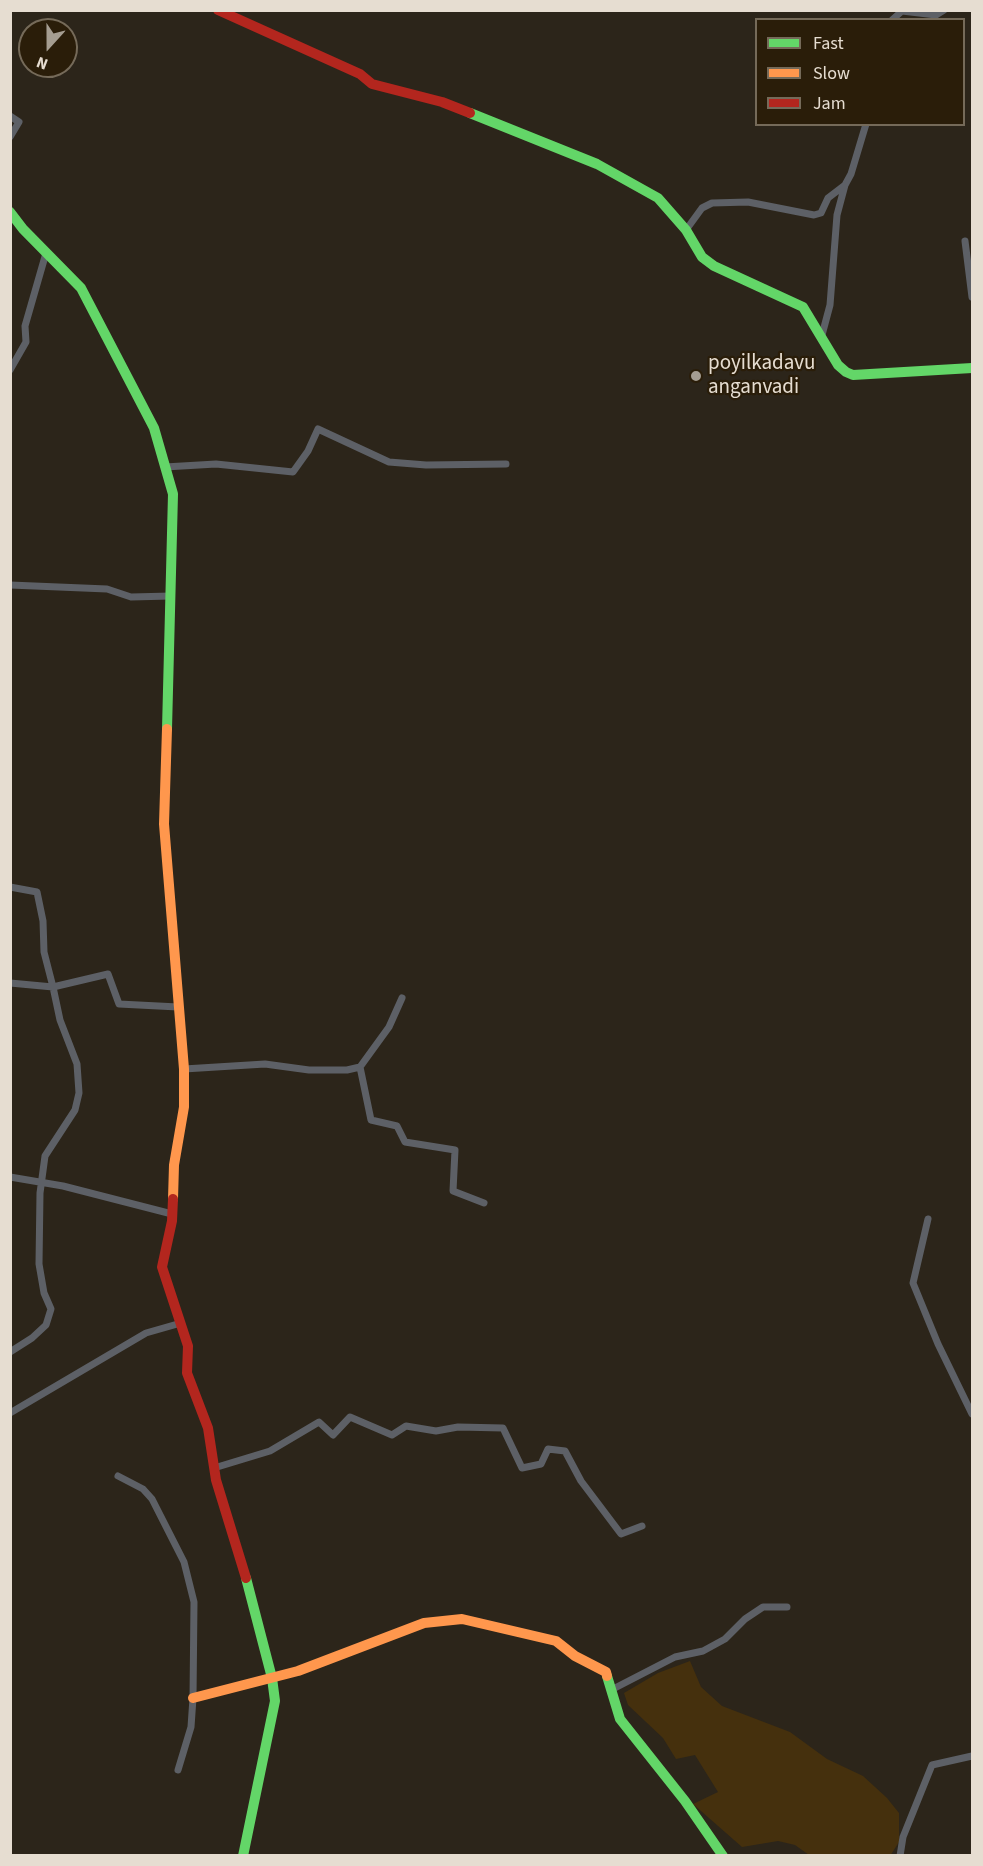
<!DOCTYPE html>
<style>
body{margin:0}
#map{position:relative;width:983px;height:1866px;overflow:hidden;background:#2c251a;font-family:"Source Sans 3",sans-serif}
canvas{display:block}
.frame{position:absolute;inset:0;border:12px solid #e6ddd1;pointer-events:none}
.legend{position:absolute;left:755px;top:18px;width:210px;height:108px;box-sizing:border-box;background:#2a1d09;border:2px solid #756a59;margin:0;padding:8px 10px;list-style:none;font-size:18px;color:#e6ddd1}
.legend li{display:flex;align-items:center;gap:12px;height:30px}
.legend b{width:30px;border:2px solid #756a59}
.north{position:absolute;left:18px;top:18px;width:60px;height:60px;box-sizing:border-box;background:#2a1d09;border:2px solid #756a59;border-radius:50%;rotate:201deg;font-size:16px;font-weight:700;line-height:24px;text-align:center;color:#e6ddd1}
.north::after{content:'';display:block;margin:auto;width:21px;height:27px;background:#a59d91;clip-path:polygon(50% 0,100% 100%,50% 72%,0 100%)}
</style>
<div id="map">
<canvas width="983" height="1866"></canvas>
<div class="frame"></div>
<ul class="legend">
<li><b style="height:8px;background:#63d668"></b>Fast</li>
<li><b style="height:8px;background:#ff974d"></b>Slow</li>
<li><b style="height:8px;background:#b3261e"></b>Jam</li>
</ul>
<div class="north">N</div>
</div>
<script>
const c = document.querySelector('canvas').getContext('2d');
c.lineJoin = 'round';
function fill(path, color) { c.fillStyle = color; c.fill(path, 'evenodd'); }
const toPath = rows => new Path2D(rows.map(r => 'M' + r).join(''));
function strokePath(path, color, width, dash) { c.strokeStyle = color; c.lineWidth = width; c.lineCap = dash ? 'butt' : 'round'; c.setLineDash(dash || []); c.stroke(path); }
function drawText(font, color, halo, rows, align = 'center') {
  c.font = font + ' "Source Sans 3",sans-serif'; c.lineWidth = 4.5; c.setLineDash([]); c.textBaseline = 'middle'; c.strokeStyle = halo; c.fillStyle = color; for (const [text, x, y, turn = 0] of rows) {
    c.save(); c.translate(x, y); c.rotate((+turn || 0) * Math.PI / 180); c.textAlign = isNaN(turn) ? turn : align; if (halo) c.strokeText(text, 0, 0); c.fillText(text, 0, 0); c.restore();
  }
}
fill(toPath([
 [690,1661,701,1687,722,1706,790,1732,827,1759,863,1776,887,1798,899,1813,899,1842,890,1856,809,1855,795,1845,778,1841,742,1847,693,1804,718,1792,695,1755,676,1759,663,1738,628,1705,624,1693,658,1673]
]), '#45300d');
strokePath(toPath([
 [892,20,902,11,936,15,944,10],
 [10,116,19,122,10,137],
 [686,230,702,208,712,203,748,202,814,215,821,213,828,198,845,185,851,174,866,124],
 [965,241,972,297],
 [822,335,830,305,837,215,845,185],
 [10,370,26,342,25,326,46,253],
 [165,467,216,464,293,472,308,451,318,429,389,462,426,465,506,464],
 [10,585,107,589,131,597,171,596],
 [10,887,37,892,43,921,44,952,53,987,108,974,119,1004,178,1007],
 [10,983,53,987,60,1020,77,1064,79,1093,75,1110,45,1156,40,1193,39,1264,44,1293,51,1309,46,1325,32,1338,10,1352],
 [360,1067,389,1027,402,998],
 [184,1069,265,1064,309,1070,347,1070,360,1067,371,1120,397,1126,405,1142,455,1150,453,1191,484,1203],
 [10,1177,63,1186,172,1214],
 [928,1219,913,1283,938,1344,972,1414],
 [10,1413,146,1333,181,1323],
 [214,1468,270,1451,319,1422,333,1435,350,1417,392,1435,406,1426,436,1431,458,1427,503,1428,522,1468,541,1464,548,1449,565,1451,581,1481,621,1534,642,1526],
 [118,1476,143,1489,152,1499,184,1562,194,1602,193,1698,191,1727,178,1770],
 [611,1690,675,1657,703,1651,725,1639,745,1619,763,1607,787,1607],
 [900,1856,903,1837,932,1765,972,1756]
]), '#5d6066', 7);
strokePath(toPath([
 [470,113,597,164,658,198,686,230,702,257,714,266,803,307,838,365,846,372,853,375,972,368],
 [10,212,23,229,81,288,154,428,173,494,167,729],
 [607,1676,620,1719,685,1801,723,1856],
 [243,1856,275,1701,272,1678,246,1578]
]), '#63d668', 10);
strokePath(toPath([
 [167,729,164,824,184,1069,184,1107,174,1165,173,1199],
 [193,1698,298,1671,424,1623,462,1619,556,1641,575,1656,606,1672,607,1676]
]), '#ff974d', 10);
strokePath(toPath([
 [218,10,360,74,372,84,442,102,470,113],
 [173,1199,172,1221,162,1267,188,1346,187,1373,208,1428,216,1480,246,1578]
]), '#b3261e', 10);
for (const [x, y, r, color] of [
 [696,376,6,"#a59d91"]
]) { const dot = new Path2D(); dot.arc(x, y, r, 0, 2 * Math.PI); c.fillStyle = color; c.fill(dot); strokePath(dot, '#2a1d09', 2); }
drawText('21px', '#e6ddd1', '#2a1d09', [
 ["poyilkadavu",708,364],
 ["anganvadi",708,388]
], 'left');
</script>
